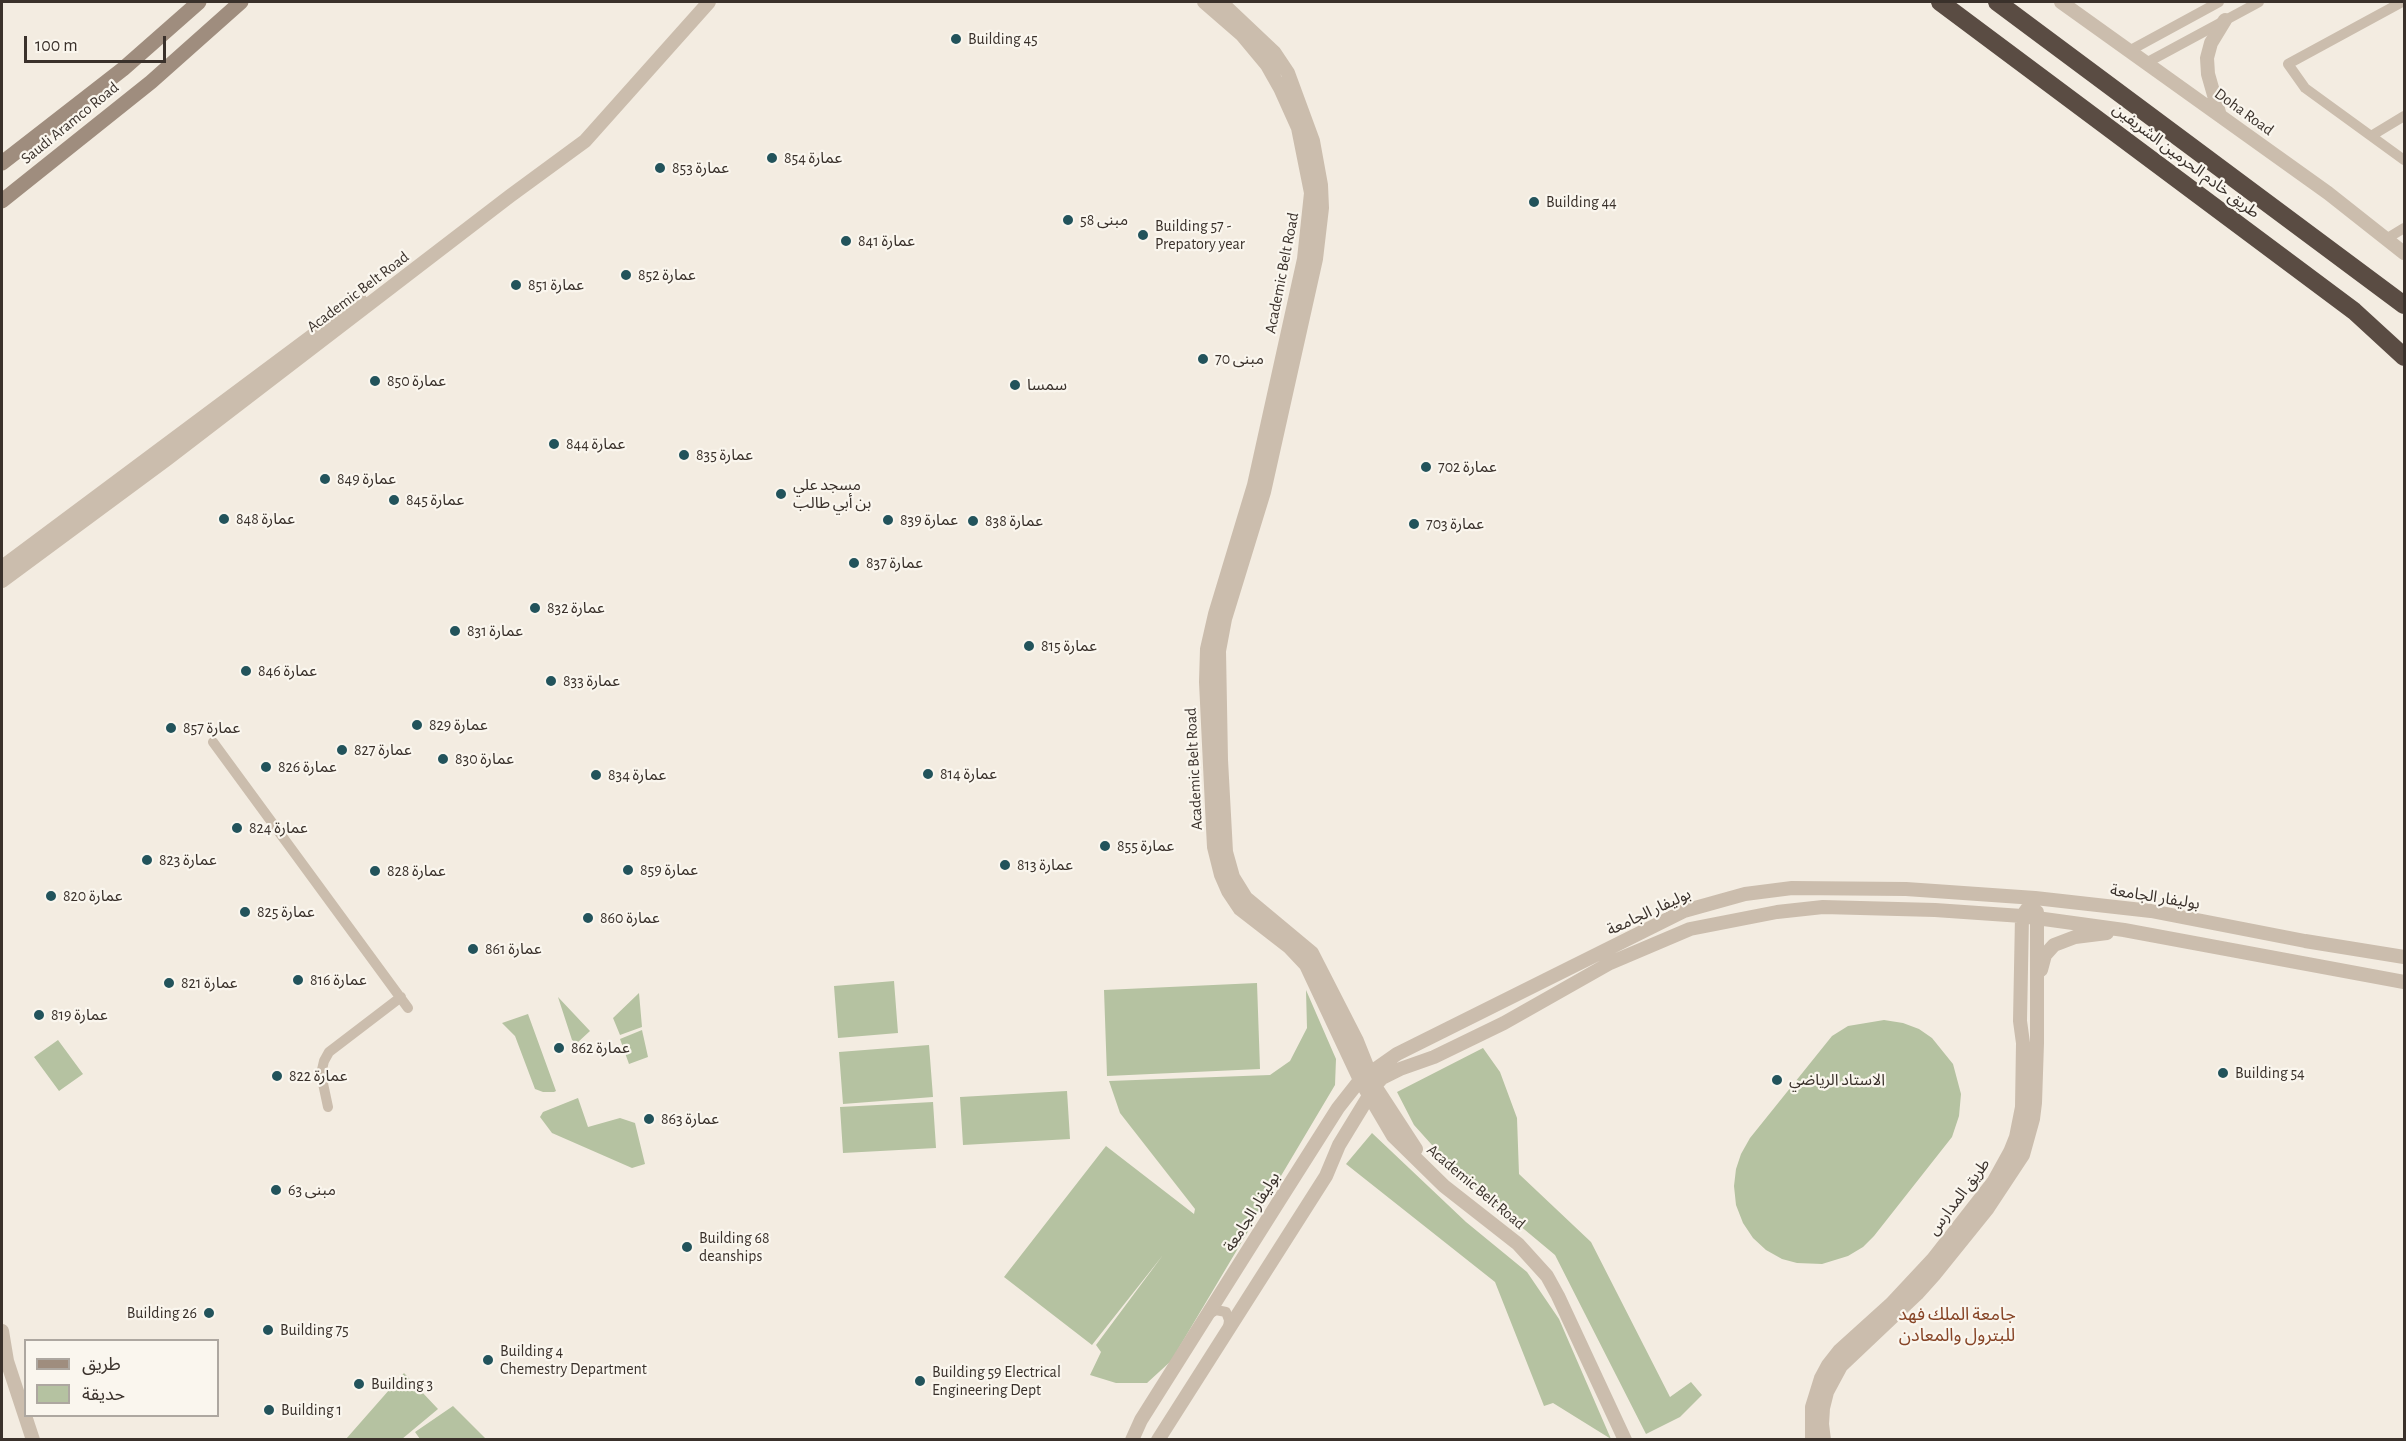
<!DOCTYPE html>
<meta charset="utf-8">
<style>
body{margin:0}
#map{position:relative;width:2406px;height:1441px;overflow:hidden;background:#f3ece1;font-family:"Alegreya Sans","Noto Sans Arabic",sans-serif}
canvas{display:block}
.frame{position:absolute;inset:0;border:3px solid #3a312b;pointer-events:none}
.legend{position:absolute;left:24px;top:1339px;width:195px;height:78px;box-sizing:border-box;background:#faf6ee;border:2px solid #ada7a0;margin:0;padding:8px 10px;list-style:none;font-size:18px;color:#3a312b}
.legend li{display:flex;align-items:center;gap:12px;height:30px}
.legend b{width:30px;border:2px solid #ada7a0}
.scale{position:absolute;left:24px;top:36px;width:142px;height:27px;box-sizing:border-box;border:3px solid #3a312b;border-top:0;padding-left:8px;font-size:18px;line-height:21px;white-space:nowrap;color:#3a312b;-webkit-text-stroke:4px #faf6ee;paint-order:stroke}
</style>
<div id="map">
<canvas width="2406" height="1441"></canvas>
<div class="frame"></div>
<ul class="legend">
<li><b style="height:8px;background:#9f8d7e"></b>طريق</li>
<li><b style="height:16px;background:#b5c2a1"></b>حديقة</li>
</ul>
<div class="scale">100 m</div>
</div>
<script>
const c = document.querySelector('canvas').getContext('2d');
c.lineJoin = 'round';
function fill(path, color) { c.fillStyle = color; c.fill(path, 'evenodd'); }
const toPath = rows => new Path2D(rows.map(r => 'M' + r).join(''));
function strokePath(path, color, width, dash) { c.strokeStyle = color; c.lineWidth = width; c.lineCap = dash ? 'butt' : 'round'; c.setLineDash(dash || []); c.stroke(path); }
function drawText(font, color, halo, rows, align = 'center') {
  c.font = font + ' "Alegreya Sans","Noto Sans Arabic",sans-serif'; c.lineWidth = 4.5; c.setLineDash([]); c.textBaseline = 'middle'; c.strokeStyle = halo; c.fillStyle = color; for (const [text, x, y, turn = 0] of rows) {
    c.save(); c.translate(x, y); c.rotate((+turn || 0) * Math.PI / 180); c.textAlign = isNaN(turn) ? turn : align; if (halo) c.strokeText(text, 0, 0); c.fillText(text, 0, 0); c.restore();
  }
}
fill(toPath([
 [894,981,898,1033,838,1038,834,986],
 [1257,983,1260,1069,1107,1076,1104,990],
 [1306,990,1336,1059,1335,1085,1171,1361,1147,1383,1116,1383,1090,1375,1101,1352,1096,1345,1163,1255,1092,1345,1004,1277,1106,1146,1194,1214,1195,1209,1120,1113,1109,1081,1270,1075,1290,1061,1307,1028],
 [639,993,642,1027,620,1035,613,1018],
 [558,997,590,1031,577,1043,572,1040],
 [528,1014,556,1091,554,1092,543,1092,535,1089,515,1036,502,1023],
 [1884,1020,1903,1023,1919,1029,1932,1038,1953,1064,1961,1094,1959,1116,1952,1137,1874,1236,1863,1247,1848,1256,1822,1264,1797,1263,1782,1259,1766,1250,1753,1238,1743,1223,1736,1205,1734,1186,1736,1169,1741,1154,1750,1138,1832,1036,1848,1026],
 [642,1030,648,1057,629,1064,620,1039],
 [58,1040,83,1074,59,1091,34,1057],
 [929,1045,933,1097,843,1104,839,1052],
 [1483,1048,1500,1072,1517,1118,1519,1174,1591,1242,1670,1397,1691,1382,1702,1395,1680,1417,1646,1434,1555,1255,1458,1174,1414,1125,1397,1092],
 [1067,1091,1070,1139,963,1145,960,1097],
 [578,1098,588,1127,620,1118,635,1123,645,1164,632,1168,552,1133,540,1117,543,1112],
 [933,1102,936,1148,843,1153,840,1107],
 [1372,1133,1466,1222,1527,1272,1559,1319,1611,1439,1553,1403,1544,1406,1495,1282,1346,1164],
 [404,1373,438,1409,402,1439,346,1439],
 [453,1406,486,1439,420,1439,415,1432]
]), '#b5c2a1');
strokePath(toPath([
 [2402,2,2288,64,2305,88,2404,160],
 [2129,51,2219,2],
 [2146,63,2259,2],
 [2371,136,2404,116],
 [2386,239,2404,228],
 [213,742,408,1008],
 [328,1107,321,1074,324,1061,329,1052,401,997],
 [1206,1316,1216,1310,1226,1312,1229,1320,1228,1328]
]), '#cbbdad', 10);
strokePath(toPath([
 [1204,2,1242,35,1267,65,1280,88,1298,128,1311,193,1304,259,1254,485,1215,614,1207,649,1206,682,1213,828,1214,847,1221,875,1228,891,1240,909,1289,947,1306,965,1360,1080,1393,1136,1444,1186,1518,1244,1547,1276,1558,1296,1625,1440],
 [1221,2,1274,52,1288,73,1313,141,1321,185,1322,208,1316,259,1264,492,1225,619,1219,651,1221,760,1226,852,1233,877,1246,898,1312,953,1357,1041,1375,1086,1416,1149],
 [2061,2,2328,193,2404,253],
 [2220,116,2208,74,2207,58,2211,43,2225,20],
 [2,567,360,300],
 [2,581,167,459,510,196,585,141,709,2],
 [2041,970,2045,955,2054,945,2075,937,2107,933],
 [2,1331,7,1361,33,1440],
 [1132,1440,1141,1420,1279,1201,1338,1108,1360,1080,1397,1054,1684,911,1745,894,1792,888,1906,889,2035,898,2151,911,2305,941,2404,957],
 [1158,1440,1326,1176,1339,1145,1375,1086,1382,1078,1400,1069,1434,1057,1504,1023,1610,963,1690,929,1777,912,1823,907,1935,910,2022,916,2124,930,2404,982],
 [1812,1440,1812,1407,1821,1378,1828,1365,1839,1351,1891,1304,1933,1259,1994,1181,2010,1152,2016,1137,2022,1107,2023,1043,2020,1021,2022,916,2035,898],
 [1824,1440,1822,1424,1823,1408,1827,1392,1841,1366,1917,1294,1934,1275,1988,1208,2023,1155,2033,1119,2035,1103,2037,1043,2037,912]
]), '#cbbdad', 14);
strokePath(toPath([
 [2,163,123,69,199,2],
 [2,201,151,82,241,2]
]), '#9f8d7e', 15);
strokePath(toPath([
 [1940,2,2354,311,2404,357],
 [1997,2,2404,305]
]), '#5a4c43', 18);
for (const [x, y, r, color] of [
 [956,39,6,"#22535b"],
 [772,158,6,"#22535b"],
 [660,168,6,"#22535b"],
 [1534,202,6,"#22535b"],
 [1068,220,6,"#22535b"],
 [1143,235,6,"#22535b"],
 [846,241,6,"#22535b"],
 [626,275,6,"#22535b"],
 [516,285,6,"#22535b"],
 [1203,359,6,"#22535b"],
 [375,381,6,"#22535b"],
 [1015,385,6,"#22535b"],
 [554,444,6,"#22535b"],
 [684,455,6,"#22535b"],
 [1426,467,6,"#22535b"],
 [325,479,6,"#22535b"],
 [781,494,6,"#22535b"],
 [394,500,6,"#22535b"],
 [224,519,6,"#22535b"],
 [888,520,6,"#22535b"],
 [973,521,6,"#22535b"],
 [1414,524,6,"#22535b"],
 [854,563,6,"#22535b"],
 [535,608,6,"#22535b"],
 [455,631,6,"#22535b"],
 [1029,646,6,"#22535b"],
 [246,671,6,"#22535b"],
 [551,681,6,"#22535b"],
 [417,725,6,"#22535b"],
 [171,728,6,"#22535b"],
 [342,750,6,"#22535b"],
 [443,759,6,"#22535b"],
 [266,767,6,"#22535b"],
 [928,774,6,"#22535b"],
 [596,775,6,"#22535b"],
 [237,828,6,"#22535b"],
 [1105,846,6,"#22535b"],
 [147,860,6,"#22535b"],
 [1005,865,6,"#22535b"],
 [628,870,6,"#22535b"],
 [375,871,6,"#22535b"],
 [51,896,6,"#22535b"],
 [245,912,6,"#22535b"],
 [588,918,6,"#22535b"],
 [473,949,6,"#22535b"],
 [298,980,6,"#22535b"],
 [169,983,6,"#22535b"],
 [39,1015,6,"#22535b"],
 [559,1048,6,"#22535b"],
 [2223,1073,6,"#22535b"],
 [277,1076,6,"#22535b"],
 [1777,1080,6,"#22535b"],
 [649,1119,6,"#22535b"],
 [276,1190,6,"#22535b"],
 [687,1247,6,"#22535b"],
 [209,1313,6,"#22535b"],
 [268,1330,6,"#22535b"],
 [488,1360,6,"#22535b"],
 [920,1381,6,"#22535b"],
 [359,1384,6,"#22535b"],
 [269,1410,6,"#22535b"]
]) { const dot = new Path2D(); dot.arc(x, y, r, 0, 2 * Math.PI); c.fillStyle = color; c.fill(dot); strokePath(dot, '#faf6ee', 2); }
drawText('16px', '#3a312b', '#faf6ee', [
 ["Building 45",968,39],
 ["عمارة 854",784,158],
 ["عمارة 853",672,168],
 ["Building 44",1546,202],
 ["مبنى 58",1080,220],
 ["Building 57 -",1155,226],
 ["Prepatory year",1155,244],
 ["عمارة 841",858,241],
 ["عمارة 852",638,275],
 ["عمارة 851",528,285],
 ["مبنى 70",1215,359],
 ["عمارة 850",387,381],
 ["سمسا",1027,385],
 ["عمارة 844",566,444],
 ["عمارة 835",696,455],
 ["عمارة 702",1438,467],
 ["عمارة 849",337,479],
 ["مسجد علي",793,485],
 ["بن أبي طالب",793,503],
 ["عمارة 845",406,500],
 ["عمارة 848",236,519],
 ["عمارة 839",900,520],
 ["عمارة 838",985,521],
 ["عمارة 703",1426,524],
 ["عمارة 837",866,563],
 ["عمارة 832",547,608],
 ["عمارة 831",467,631],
 ["عمارة 815",1041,646],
 ["عمارة 846",258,671],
 ["عمارة 833",563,681],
 ["عمارة 829",429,725],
 ["عمارة 857",183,728],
 ["عمارة 827",354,750],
 ["عمارة 830",455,759],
 ["عمارة 826",278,767],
 ["عمارة 814",940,774],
 ["عمارة 834",608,775],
 ["عمارة 824",249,828],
 ["عمارة 855",1117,846],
 ["عمارة 823",159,860],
 ["عمارة 813",1017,865],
 ["عمارة 859",640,870],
 ["عمارة 828",387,871],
 ["عمارة 820",63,896],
 ["عمارة 825",257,912],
 ["عمارة 860",600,918],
 ["عمارة 861",485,949],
 ["عمارة 816",310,980],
 ["عمارة 821",181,983],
 ["عمارة 819",51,1015],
 ["عمارة 862",571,1048],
 ["Building 54",2235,1073],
 ["عمارة 822",289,1076],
 ["الاستاد الرياضي",1789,1080],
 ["عمارة 863",661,1119],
 ["مبنى 63",288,1190],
 ["Building 68",699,1238],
 ["deanships",699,1256],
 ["Building 26",197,1313,"right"],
 ["Building 75",280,1330],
 ["Building 4",500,1351],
 ["Chemestry Department",500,1369],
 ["Building 59 Electrical",932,1372],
 ["Engineering Dept",932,1390],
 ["Building 3",371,1384],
 ["Building 1",281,1410]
], 'left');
drawText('16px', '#3a312b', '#faf6ee', [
 ["Doha Road",2244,112,36],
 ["Saudi Aramco Road",70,123,-39],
 ["طريق خادم الحرمين الشريفين",2186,161,37],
 ["Academic Belt Road",1282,273,-79],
 ["Academic Belt Road",358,292,-37],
 ["Academic Belt Road",1194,769,-93],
 ["بوليفار الجامعة",2155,897,9],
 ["بوليفار الجامعة",1649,912,-25],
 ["Academic Belt Road",1476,1187,40],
 ["طريق المدارس",1959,1197,-53],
 ["بوليفار الجامعة",1252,1212,-58]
]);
drawText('18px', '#874527', '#faf6ee', [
 ["جامعة الملك فهد",1957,1315],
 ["للبترول والمعادن",1957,1336]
]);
</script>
